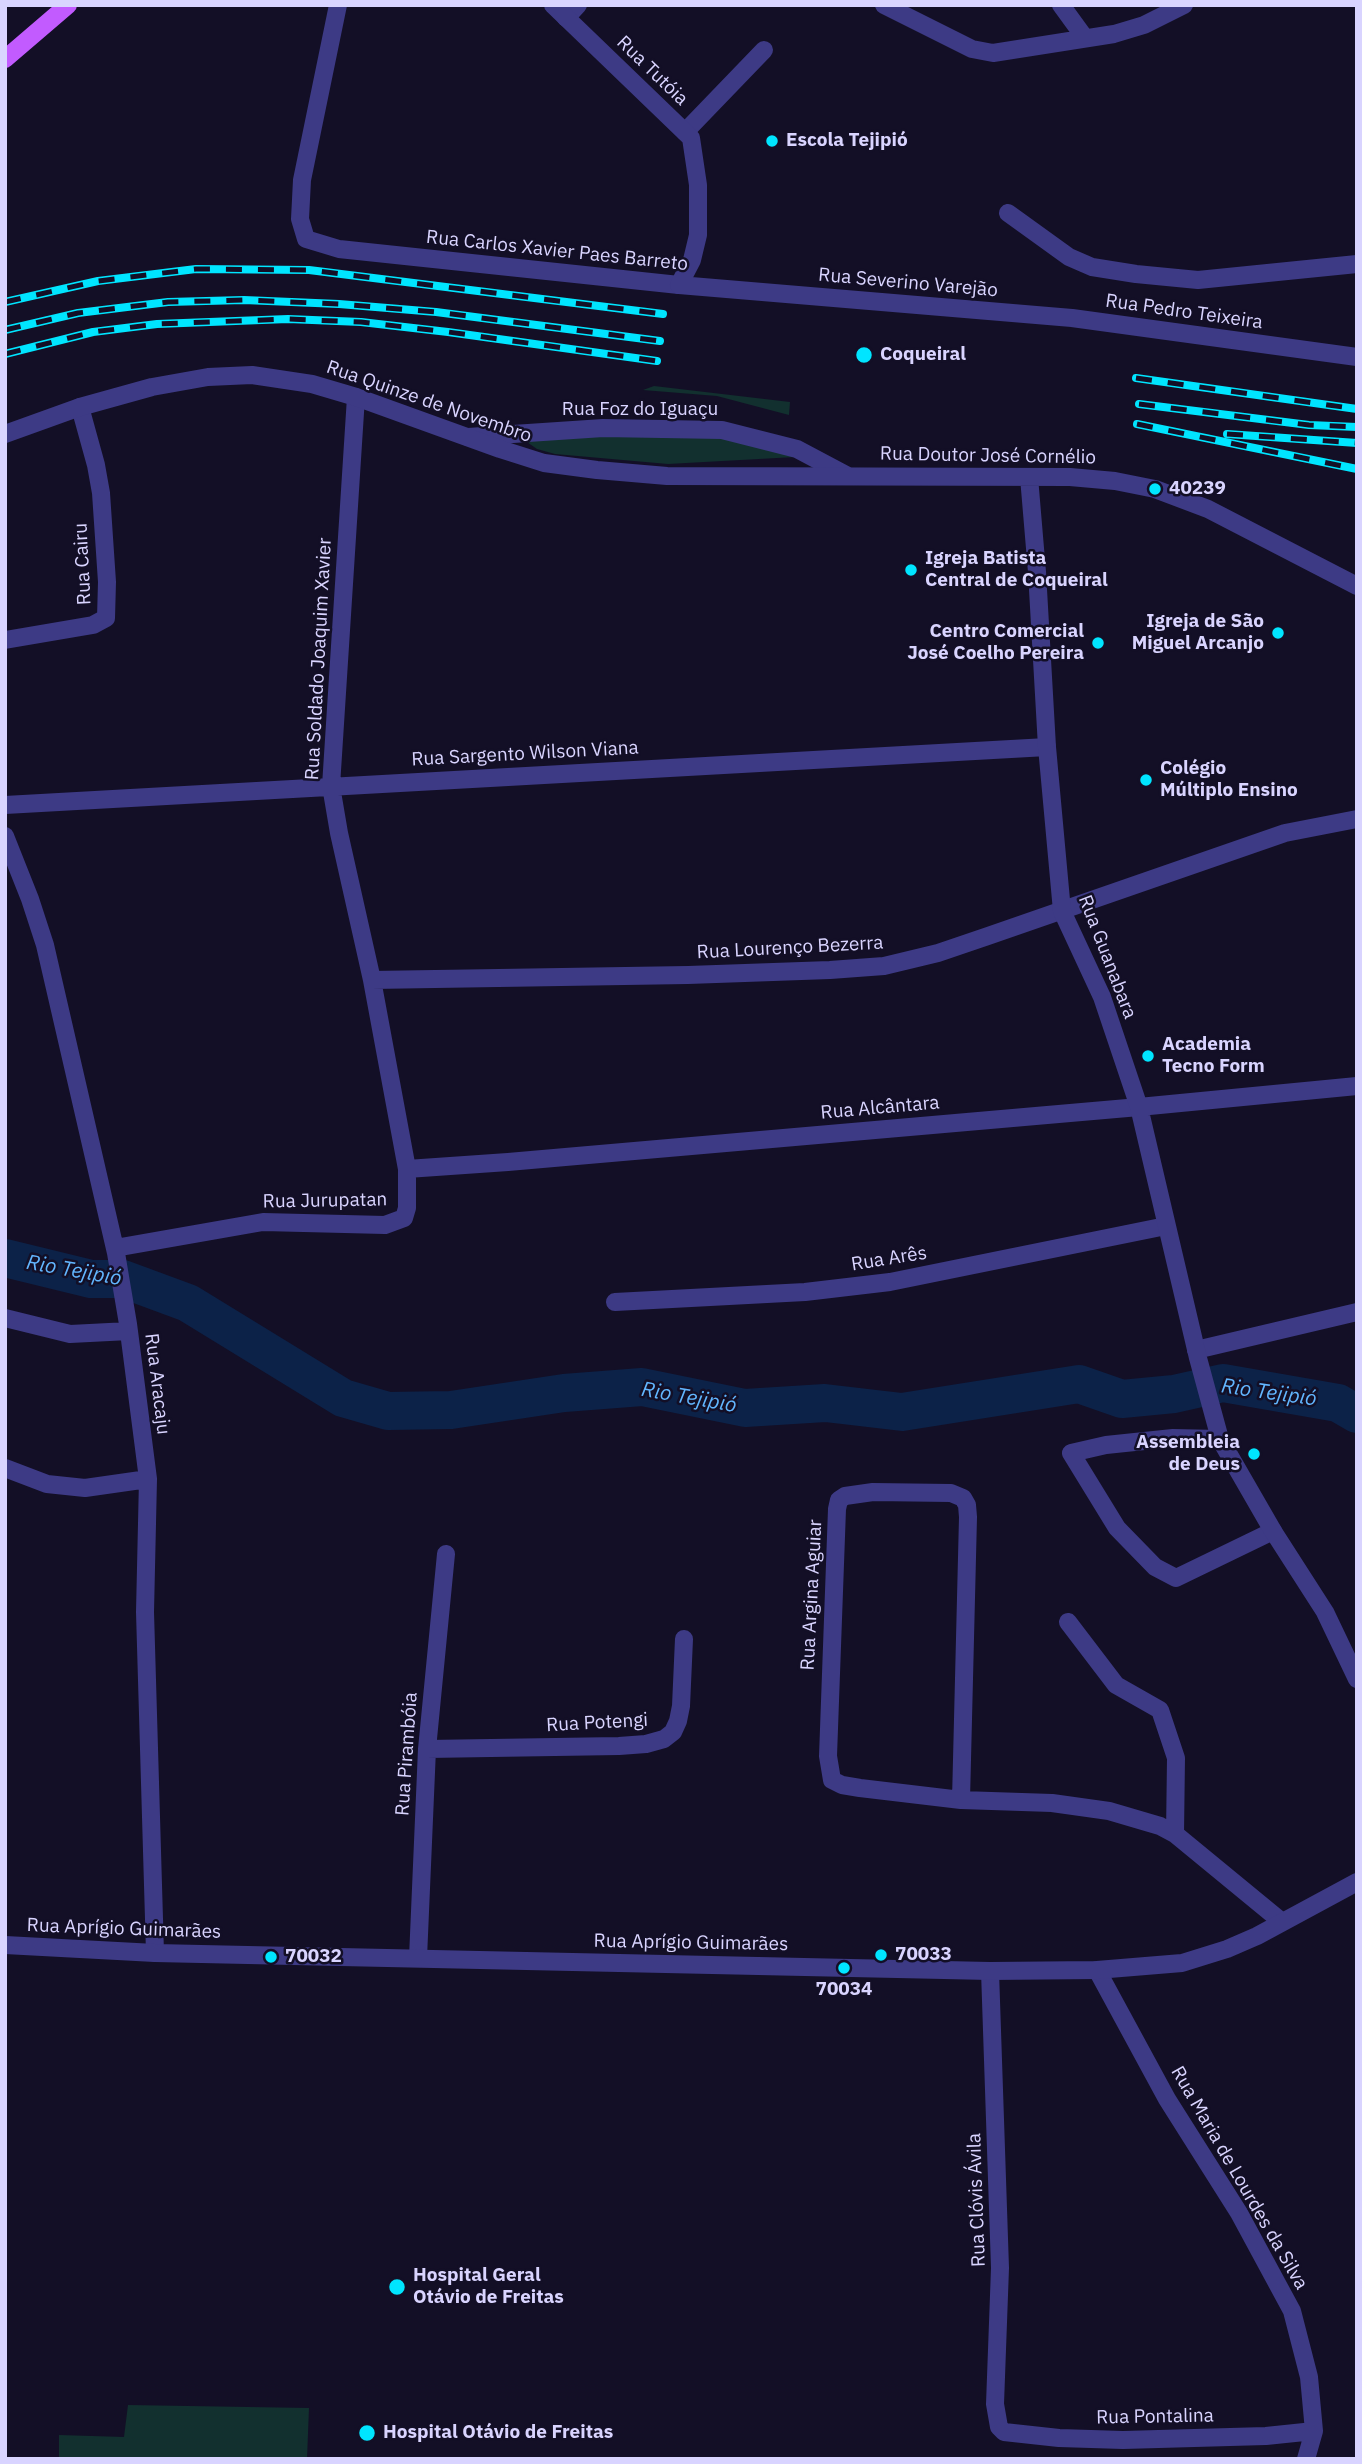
<!DOCTYPE html>
<meta charset="utf-8">
<style>
body{margin:0}
#map{position:relative;width:1362px;height:2464px;overflow:hidden;background:#130f26;font-family:"IBM Plex Sans",sans-serif}
canvas{display:block}
.frame{position:absolute;inset:0;border:7px solid #d9d4ff;pointer-events:none}
</style>
<div id="map">
<canvas width="1362" height="2464"></canvas>
<div class="frame"></div>
</div>
<script>
const c = document.querySelector('canvas').getContext('2d');
c.lineJoin = 'round';
function fill(path, color) { c.fillStyle = color; c.fill(path, 'evenodd'); }
const toPath = rows => new Path2D(rows.map(r => 'M' + r).join(''));
function strokePath(path, color, width, dash) { c.strokeStyle = color; c.lineWidth = width; c.lineCap = dash ? 'butt' : 'round'; c.setLineDash(dash || []); c.stroke(path); }
function drawText(font, color, halo, rows, align = 'center') {
  c.font = font + ' "IBM Plex Sans",sans-serif'; c.lineWidth = 5; c.setLineDash([]); c.textBaseline = 'middle'; c.strokeStyle = halo; c.fillStyle = color; for (const [text, x, y, turn = 0] of rows) {
    c.save(); c.translate(x, y); c.rotate((+turn || 0) * Math.PI / 180); c.textAlign = isNaN(turn) ? turn : align; if (halo) c.strokeText(text, 0, 0); c.fillText(text, 0, 0); c.restore();
  }
}
fill(toPath([
 [654,386,790,402,789,415,717,396,643,390],
 [618,432,722,435,795,457,668,464,555,454,537,449,524,440],
 [128,2405,309,2408,307,2459,59,2459,59,2435,124,2437]
]), '#12302f');
strokePath(toPath([
 [5,1258,91,1279,123,1279,188,1303,343,1398,388,1411,451,1410,564,1393,642,1387,745,1408,825,1403,902,1412,1079,1384,1122,1399,1174,1394,1223,1383,1338,1403,1357,1414]
]), '#0c2248', 38);
strokePath(toPath([
 [338,5,302,180,300,219,306,239,339,249,679,285],
 [884,5,972,49,993,53,1114,34,1144,25,1184,5],
 [1061,5,1085,38],
 [566,18,578,5],
 [685,132,764,50],
 [1008,213,1069,257,1092,267,1136,274,1198,280,1357,264],
 [468,437,603,428,722,430,797,449,846,475],
 [5,640,93,625,106,618,107,582,101,493,96,465,80,407],
 [5,805,1047,747],
 [5,836,30,899,45,945,116,1253,128,1324,148,1479,145,1612,155,1953],
 [372,980,688,975,830,970,884,966,938,953,988,936,1285,833,1357,819],
 [407,1169,508,1162,1139,1107],
 [115,1248,263,1222,385,1225,404,1218,407,1208,407,1169,372,980,339,833,331,786,356,397],
 [615,1302,805,1292,890,1282,1166,1226],
 [5,1318,70,1334,129,1331],
 [1196,1350,1357,1312],
 [1220,1439,1173,1438,1106,1445,1071,1453,1117,1528,1155,1567,1176,1578,1273,1531],
 [5,1468,47,1484,85,1488,148,1479],
 [1068,1622,1116,1685,1160,1710,1176,1758,1175,1834],
 [427,1749,619,1746,646,1744,664,1739,673,1732,678,1721,681,1706,684,1639],
 [961,1800,968,1517,967,1505,963,1498,951,1493,873,1492,845,1496,839,1500,837,1509,828,1756,832,1780,842,1785,860,1788,961,1800,1052,1803,1109,1811,1160,1826,1175,1834,1282,1922],
 [418,1958,427,1749,446,1554],
 [1097,1970,1167,2099,1239,2213,1292,2311,1309,2377,1314,2431,1306,2459],
 [990,1971,1000,2268,995,2404,999,2427,1004,2432,1059,2438,1123,2440,1266,2436,1314,2431]
]), '#3d3a85', 18);
strokePath(toPath([
 [553,5,691,138,698,185,698,235,692,260,679,285,1072,318,1357,357],
 [5,434,80,407,152,387,208,377,252,375,312,384,356,397,500,449,544,463,597,470,667,476,1070,477,1115,481,1155,489,1208,509,1357,586],
 [1029,477,1037,572,1047,747,1062,911,1102,997,1139,1107,1198,1358,1220,1439,1273,1531,1325,1612,1357,1679],
 [1139,1107,1357,1086],
 [5,1945,155,1953,990,1971,1097,1970,1182,1963,1227,1949,1257,1936,1357,1882]
]), '#3d3a85', 18);
strokePath(toPath([
 [5,59,68,5]
]), '#c25bff', 18);
const rail = toPath([
 [5,302,98,281,196,269,309,270,663,314],
 [5,330,78,313,168,302,244,300,339,304,436,312,660,341],
 [5,354,93,332,157,324,288,319,361,322,448,332,657,361],
 [1136,378,1357,409],
 [1139,404,1309,425,1357,427],
 [1137,424,1357,469],
 [1227,434,1357,443]
]);
strokePath(rail, '#00e5ff', 8);
strokePath(rail, '#130f26', 5, [16]);
for (const [x, y, r, color] of [
 [772,141,7,"#00e5ff"],
 [864,355,9,"#00e5ff"],
 [1155,489,7,"#00e5ff"],
 [911,570,7,"#00e5ff"],
 [1278,633,7,"#00e5ff"],
 [1098,643,7,"#00e5ff"],
 [1146,780,7,"#00e5ff"],
 [1148,1056,7,"#00e5ff"],
 [1254,1454,7,"#00e5ff"],
 [881,1955,7,"#00e5ff"],
 [271,1957,7,"#00e5ff"],
 [844,1968,7,"#00e5ff"],
 [397,2287,9,"#00e5ff"],
 [367,2433,9,"#00e5ff"]
]) { const dot = new Path2D(); dot.arc(x, y, r, 0, 2 * Math.PI); c.fillStyle = color; c.fill(dot); strokePath(dot, '#130f26', 2.5); }
drawText('19px', '#d9d4ff', '#130f26', [
 ["Rua Tutóia",652,71,44],
 ["Rua Carlos Xavier Paes Barreto",557,251,6],
 ["Rua Severino Varejão",908,283,5],
 ["Rua Pedro Teixeira",1184,312,8],
 ["Rua Quinze de Novembro",429,402,19],
 ["Rua Foz do Iguaçu",640,410],
 ["Rua Doutor José Cornélio",988,456,1],
 ["Rua Cairu",83,564,-93],
 ["Rua Soldado Joaquim Xavier",319,659,-87],
 ["Rua Sargento Wilson Viana",525,754,-3],
 ["Rua Lourenço Bezerra",790,948,-3],
 ["Rua Guanabara",1107,957,69],
 ["Rua Alcântara",880,1108,-5],
 ["Rua Jurupatan",325,1201,-1],
 ["Rua Arês",889,1259,-9],
 ["Rua Aracaju",157,1384,83],
 ["Rua Argina Aguiar",812,1595,-87],
 ["Rua Potengi",597,1723,-3],
 ["Rua Pirambóia",407,1754,-86],
 ["Rua Aprígio Guimarães",124,1929,2],
 ["Rua Aprígio Guimarães",691,1943,1],
 ["Rua Maria de Lourdes da Silva",1239,2178,60],
 ["Rua Clóvis Ávila",977,2200,-92],
 ["Rua Pontalina",1155,2417,-1]
]);
drawText('bold 19px', '#d9d4ff', '#130f26', [
 ["Escola Tejipió",786,141],
 ["Coqueiral",880,355],
 ["40239",1169,489],
 ["Igreja Batista",925,559],
 ["Central de Coqueiral",925,581],
 ["Igreja de São",1264,622,"right"],
 ["Miguel Arcanjo",1264,644,"right"],
 ["Centro Comercial",1084,632,"right"],
 ["José Coelho Pereira",1084,654,"right"],
 ["Colégio",1160,769],
 ["Múltiplo Ensino",1160,791],
 ["Academia",1162,1045],
 ["Tecno Form",1162,1067],
 ["Assembleia",1240,1443,"right"],
 ["de Deus",1240,1465,"right"],
 ["70033",895,1955],
 ["70032",285,1957],
 ["70034",844,1990,"center"],
 ["Hospital Geral",413,2276],
 ["Otávio de Freitas",413,2298],
 ["Hospital Otávio de Freitas",383,2433]
], 'left');
drawText('italic 21px', '#62b6ff', '#130f26', [
 ["Rio Tejipió",74,1271,10],
 ["Rio Tejipió",1269,1393,8],
 ["Rio Tejipió",689,1398,10]
]);
</script>
